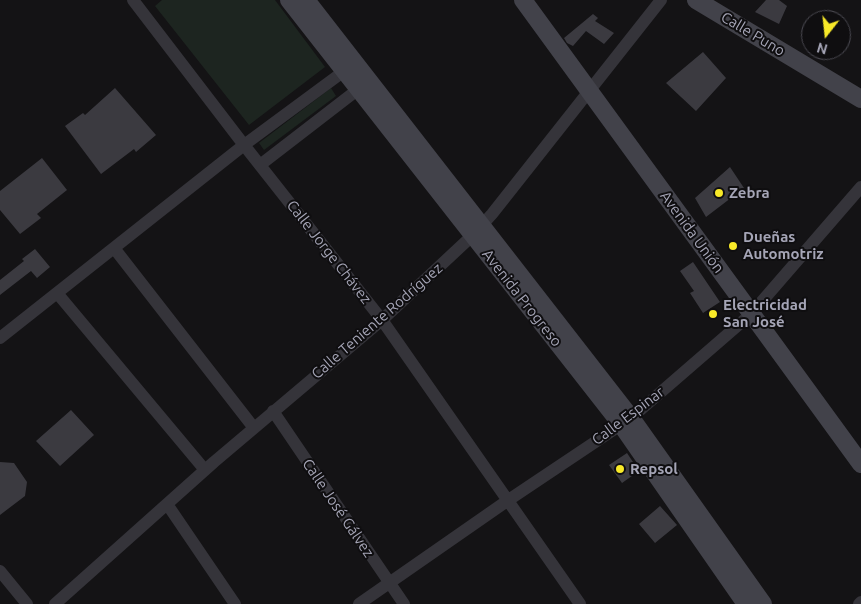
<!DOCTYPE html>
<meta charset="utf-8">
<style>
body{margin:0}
#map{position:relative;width:861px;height:604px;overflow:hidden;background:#141315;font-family:Ubuntu,sans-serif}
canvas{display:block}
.north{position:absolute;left:801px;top:10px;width:50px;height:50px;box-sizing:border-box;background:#0f0e10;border:1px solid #4b4a52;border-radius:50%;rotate:196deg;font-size:14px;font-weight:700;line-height:20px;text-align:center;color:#a5a5b6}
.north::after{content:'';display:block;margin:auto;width:18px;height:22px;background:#f8e928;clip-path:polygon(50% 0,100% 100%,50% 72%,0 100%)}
</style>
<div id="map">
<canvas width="861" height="604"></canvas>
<div class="north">N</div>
</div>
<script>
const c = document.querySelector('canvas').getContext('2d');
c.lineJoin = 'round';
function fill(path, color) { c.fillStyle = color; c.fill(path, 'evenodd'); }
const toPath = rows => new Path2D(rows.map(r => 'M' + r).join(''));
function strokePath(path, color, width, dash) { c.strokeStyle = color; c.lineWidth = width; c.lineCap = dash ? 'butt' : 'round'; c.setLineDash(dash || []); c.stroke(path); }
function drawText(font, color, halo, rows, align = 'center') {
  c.font = font + ' Ubuntu,sans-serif'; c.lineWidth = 4; c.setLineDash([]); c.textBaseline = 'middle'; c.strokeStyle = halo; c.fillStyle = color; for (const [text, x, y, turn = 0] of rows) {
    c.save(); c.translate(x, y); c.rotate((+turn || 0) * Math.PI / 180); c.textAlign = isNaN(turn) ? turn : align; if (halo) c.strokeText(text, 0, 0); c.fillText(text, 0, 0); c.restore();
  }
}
fill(toPath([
 [162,0,275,0,325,67,249,125,155,6],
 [331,88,336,96,264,150,259,143]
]), '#1d2520');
fill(toPath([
 [766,0,779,0,787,6,779,24,755,12],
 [593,14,598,18,595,21,614,33,604,44,586,31,573,46,567,43,564,38],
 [703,52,726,78,696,111,666,83],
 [115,88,156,135,136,152,134,149,101,174,65,126,83,113,85,115],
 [42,158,67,190,37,214,41,218,20,234,0,210,0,191],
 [730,167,744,188,706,217,695,198],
 [35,249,50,267,37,278,31,271,0,295,0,280,24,261,22,259],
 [693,262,720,302,703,313,690,293,694,291,680,271],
 [71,410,94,435,60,466,36,441],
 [627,453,639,471,622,483,609,465],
 [0,462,14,463,27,482,25,496,0,515],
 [660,506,677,525,655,543,639,524]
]), '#3b3a40');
strokePath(toPath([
 [133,0,244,145,382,320,580,604],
 [260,165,365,84],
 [114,248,254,428],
 [57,293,205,470],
 [0,338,244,145,351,66],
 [273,411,404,604],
 [167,504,235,604],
 [0,571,27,604],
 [55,604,214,462,382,320,473,235,492,214,661,0],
 [359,604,507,501,631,418,751,314,861,187],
 [859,604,861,602]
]), '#35343a', 12);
strokePath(toPath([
 [289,0,621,424,746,604],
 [306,0,631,418,763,604],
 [523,0,861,464],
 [696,0,861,99]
]), '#42424a', 18);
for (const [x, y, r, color] of [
 [719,193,5,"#f8e928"],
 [733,246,5,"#f8e928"],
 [713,314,5,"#f8e928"],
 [620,469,5,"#f8e928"]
]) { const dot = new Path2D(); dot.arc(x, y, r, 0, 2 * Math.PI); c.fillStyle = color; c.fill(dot); strokePath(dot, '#0f0e10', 2); }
drawText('15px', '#a5a5b6', '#0f0e10', [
 ["Calle Puno",753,34,31],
 ["Avenida Unión",692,232,54],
 ["Calle Jorge Chávez",329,252,52],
 ["Avenida Progreso",522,298,52],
 ["Calle Teniente Rodríguez",377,321,-41],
 ["Calle Espinar",628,416,-37],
 ["Calle José Gálvez",338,508,56]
]);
drawText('bold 15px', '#a5a5b6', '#0f0e10', [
 ["Zebra",729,193],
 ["Dueñas",743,237],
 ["Automotriz",743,254],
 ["Electricidad",723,305],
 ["San José",723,322],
 ["Repsol",630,469]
], 'left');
</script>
